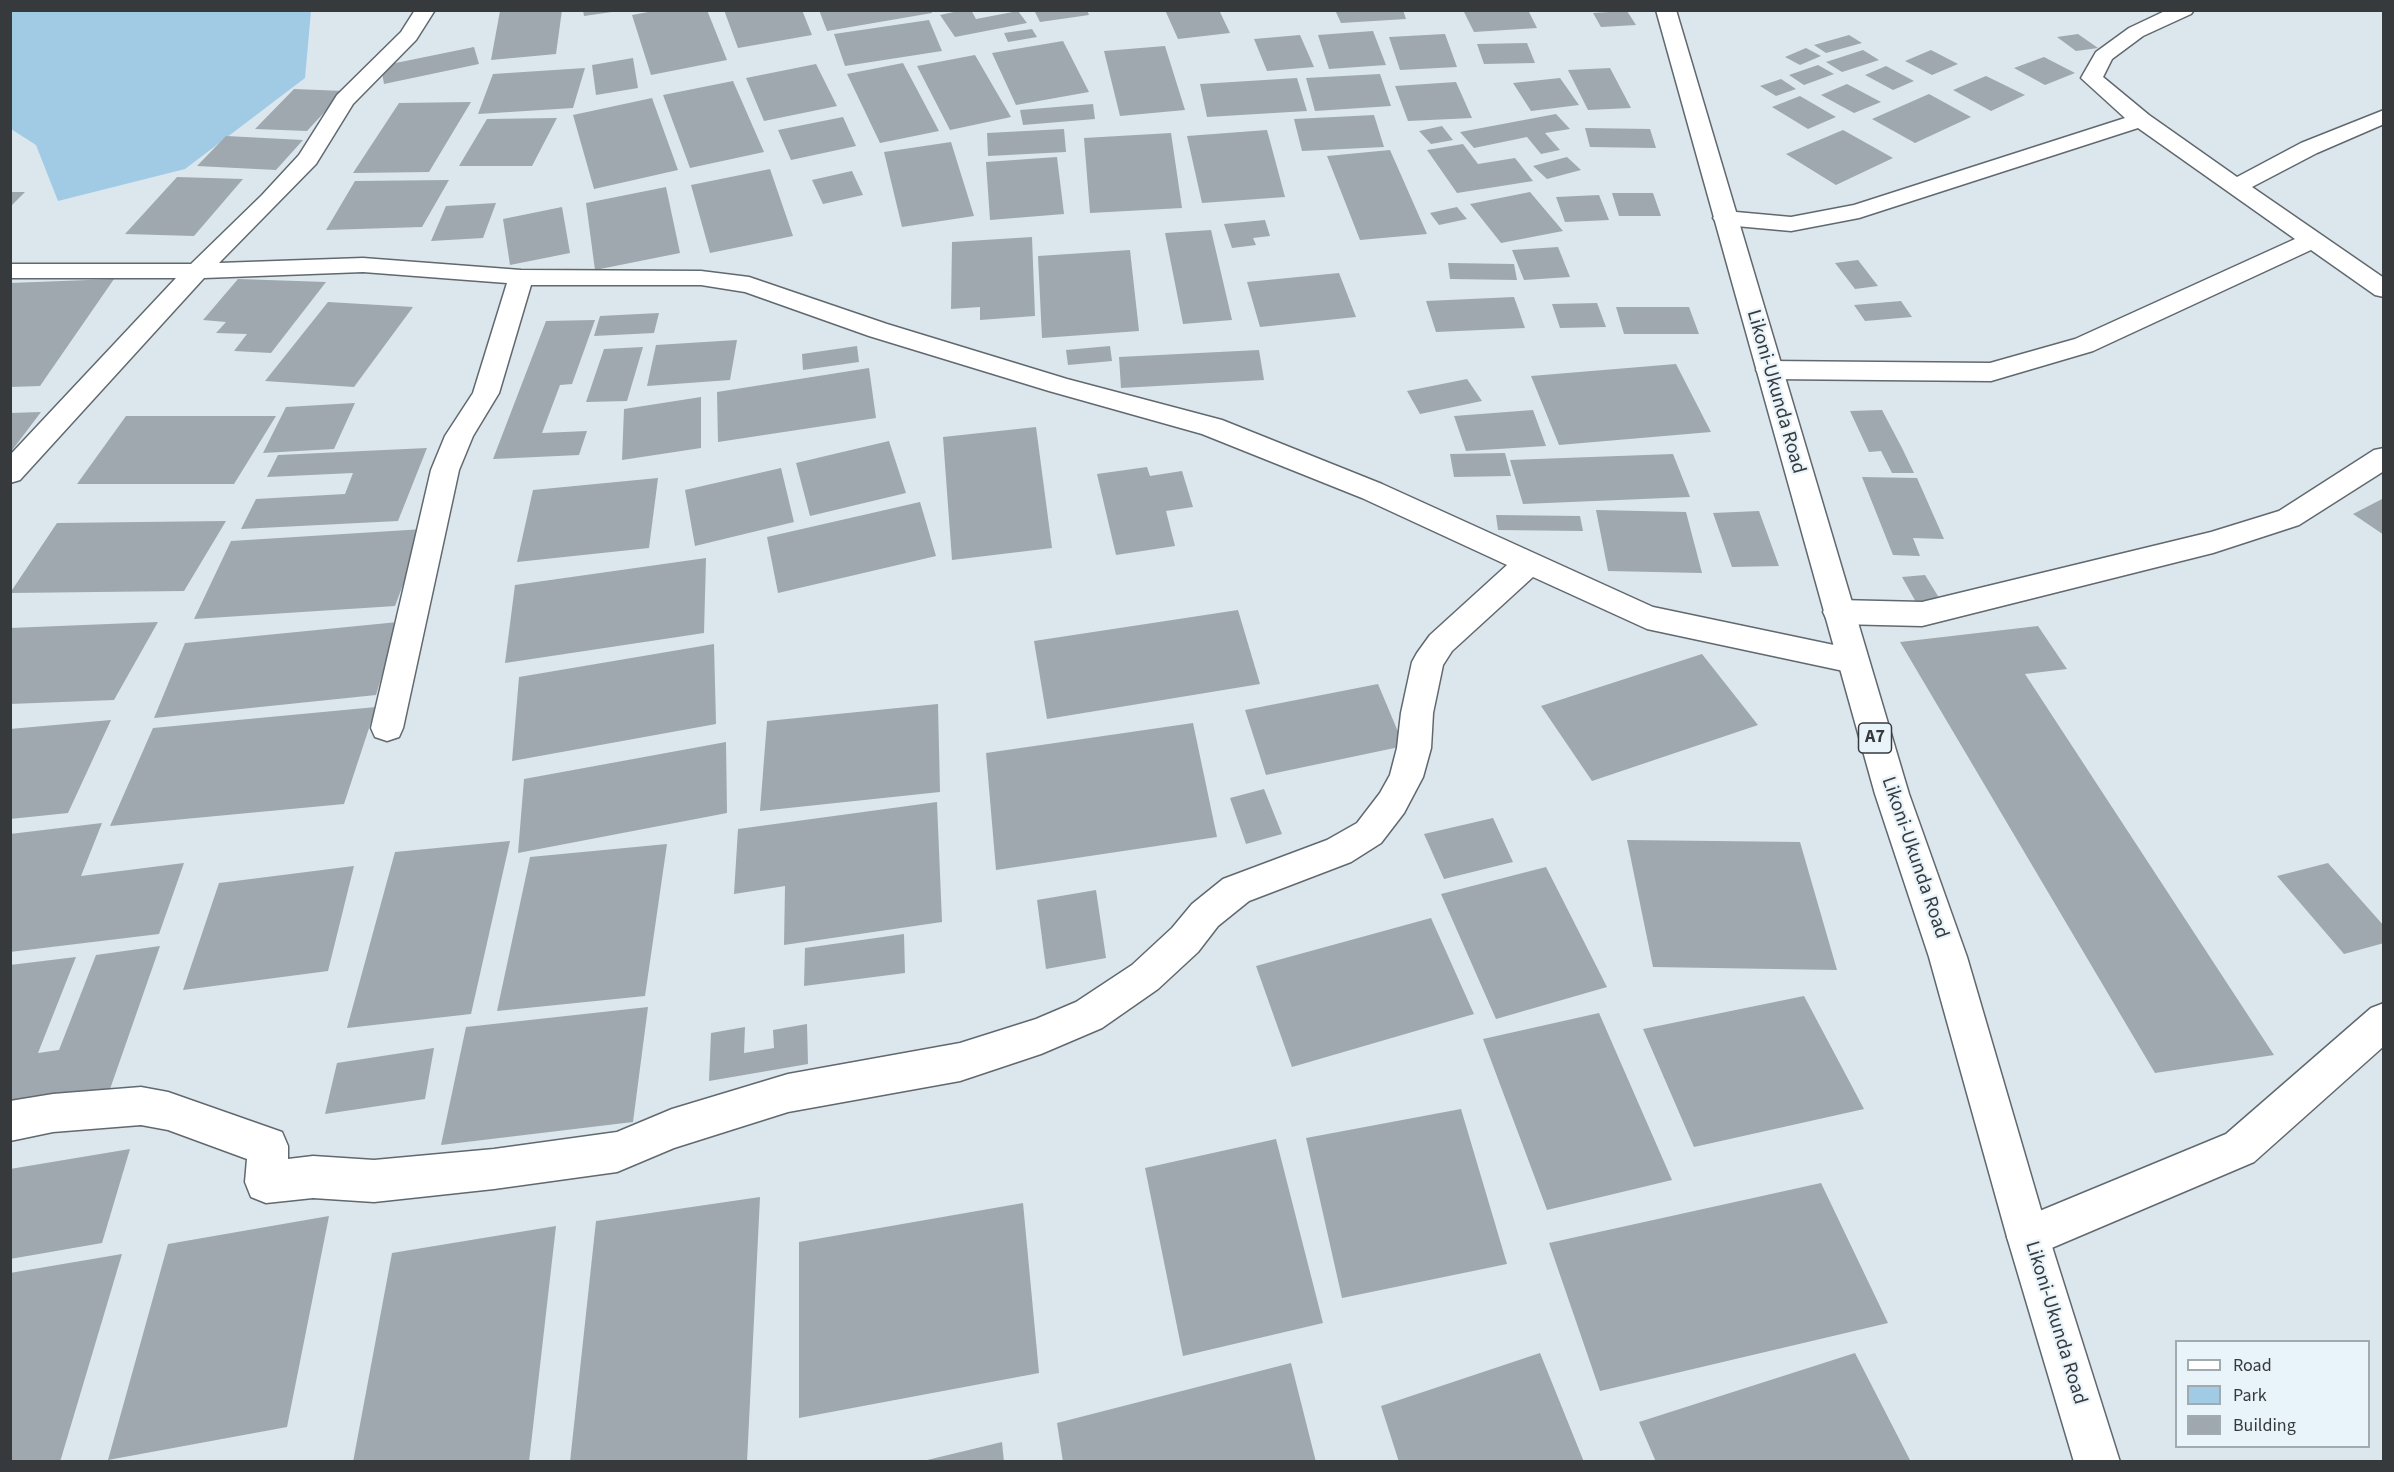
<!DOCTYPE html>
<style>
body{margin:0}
#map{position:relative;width:2394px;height:1472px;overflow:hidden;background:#dce6ed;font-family:"Source Sans 3",sans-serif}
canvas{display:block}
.frame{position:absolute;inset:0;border:12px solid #363a3d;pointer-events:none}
.legend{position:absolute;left:2175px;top:1340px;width:195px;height:108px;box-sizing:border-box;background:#e9f4fa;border:2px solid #a1aaae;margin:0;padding:8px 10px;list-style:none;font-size:18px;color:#363a3d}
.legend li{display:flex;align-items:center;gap:12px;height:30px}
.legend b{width:30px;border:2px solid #a1aaae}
</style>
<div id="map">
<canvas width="2394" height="1472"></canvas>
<div class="frame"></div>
<ul class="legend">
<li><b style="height:8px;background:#fff"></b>Road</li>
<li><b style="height:16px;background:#a1cbe5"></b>Park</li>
<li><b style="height:16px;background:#9ea8ae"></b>Building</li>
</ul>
</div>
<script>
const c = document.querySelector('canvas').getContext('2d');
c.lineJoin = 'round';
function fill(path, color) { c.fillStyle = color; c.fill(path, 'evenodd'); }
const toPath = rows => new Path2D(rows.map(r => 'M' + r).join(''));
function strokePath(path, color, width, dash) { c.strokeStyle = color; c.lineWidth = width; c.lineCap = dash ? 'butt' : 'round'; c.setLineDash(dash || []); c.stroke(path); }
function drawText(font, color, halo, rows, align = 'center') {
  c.font = font + ' "Source Sans 3",sans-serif'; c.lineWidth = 4.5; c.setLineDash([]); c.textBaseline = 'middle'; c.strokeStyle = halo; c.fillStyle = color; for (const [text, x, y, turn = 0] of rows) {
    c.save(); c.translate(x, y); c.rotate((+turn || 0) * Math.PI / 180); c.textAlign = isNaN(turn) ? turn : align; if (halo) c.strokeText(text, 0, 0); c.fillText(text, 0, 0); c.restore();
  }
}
fill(toPath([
 [10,11,311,11,305,78,185,169,58,201,36,145,11,129]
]), '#a1cbe5');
fill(toPath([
 [562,10,556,54,491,60,500,11],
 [583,10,612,10,612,12,584,16],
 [659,10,707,10,727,60,651,75,632,15],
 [724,10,802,10,812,35,738,48],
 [819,10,931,10,932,13,827,31],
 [963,10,971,10,976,19,1018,11,1027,23,955,37,940,15],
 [1034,10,1087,10,1089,15,1040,22],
 [1165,10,1219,10,1230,33,1178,39],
 [1335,10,1403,10,1406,19,1341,23],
 [1463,10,1528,10,1537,28,1474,32],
 [1627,11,1636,25,1601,27,1593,13],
 [929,20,942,51,845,66,834,34],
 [1032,29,1037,37,1008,42,1004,33],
 [1373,31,1386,65,1329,69,1318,35],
 [1445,34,1457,67,1400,70,1389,37],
 [2078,34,2098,48,2076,51,2057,37],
 [1300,35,1314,67,1267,71,1254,39],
 [1849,35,1862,43,1826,53,1814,45],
 [1063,41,1089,92,1016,105,992,53],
 [1527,43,1535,63,1484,64,1477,44],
 [1165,46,1185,110,1120,116,1104,51],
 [474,47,479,64,384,84,381,66],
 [1806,48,1821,56,1800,65,1785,57],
 [1863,50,1879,60,1842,72,1826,62],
 [1931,50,1958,64,1932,75,1905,61],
 [975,55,1011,117,950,130,917,66],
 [2044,57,2075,73,2045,85,2014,68],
 [633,58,638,88,596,95,592,65],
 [903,63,939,131,880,143,847,74],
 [816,64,837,106,764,121,746,78],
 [1818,65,1834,74,1804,85,1789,75],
 [1886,66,1914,81,1893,90,1865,75],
 [585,68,573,108,478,114,493,74],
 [1610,68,1631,108,1588,110,1568,70],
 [1380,74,1391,106,1315,111,1306,78],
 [1986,76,2025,95,1991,111,1953,90],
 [1297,78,1307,111,1207,117,1200,84],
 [1560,78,1579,105,1531,111,1513,83],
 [1781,79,1796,89,1776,96,1760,86],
 [733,81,764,152,690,168,663,95],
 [1456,82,1472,118,1408,121,1395,86],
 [1847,84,1881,102,1854,113,1821,95],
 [294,89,344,91,307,131,255,129],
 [1929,94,1971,117,1915,143,1872,119],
 [1800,96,1836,117,1808,129,1772,107],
 [652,98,678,170,594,189,573,115],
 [471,102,429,172,353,173,399,103],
 [1093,104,1095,119,1023,125,1020,110],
 [1556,114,1570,129,1545,133,1560,150,1541,154,1527,137,1474,148,1460,132],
 [1374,115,1384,147,1302,151,1294,119],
 [843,117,856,146,791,160,778,130],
 [557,118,532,166,459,166,487,119],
 [1442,126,1453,140,1431,144,1419,131],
 [1585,128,1650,129,1656,148,1590,147],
 [1064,129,1066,152,988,156,987,133],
 [1267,130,1285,197,1202,203,1187,136],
 [1843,130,1893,158,1836,185,1786,154],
 [1171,133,1182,208,1090,213,1084,138],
 [226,136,303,140,276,170,197,166],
 [951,142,974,216,902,227,884,152],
 [1463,144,1478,164,1515,158,1533,181,1457,193,1427,150],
 [1390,150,1427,234,1360,240,1327,156],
 [1057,157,1064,214,990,220,986,162],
 [1567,157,1581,170,1547,179,1533,166],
 [770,169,793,236,710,253,691,185],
 [852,171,863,195,823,204,812,180],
 [177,177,243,179,194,236,125,234],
 [449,180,422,227,326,230,355,181],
 [666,187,680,253,595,270,586,203],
 [10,192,25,192,10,207],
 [1530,192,1563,231,1501,243,1470,204],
 [1612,193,1653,193,1661,216,1619,216],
 [1599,195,1609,220,1565,222,1556,197],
 [496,203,483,238,431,241,446,206],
 [562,207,570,253,510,265,503,219],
 [1457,207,1467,219,1439,225,1430,213],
 [1265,220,1270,236,1253,238,1256,245,1232,248,1224,224],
 [1211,230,1232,320,1183,324,1165,233],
 [1032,237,1035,316,980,320,980,307,951,309,952,242],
 [1558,247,1570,277,1524,280,1512,250],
 [1130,250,1139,331,1042,338,1038,256],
 [1858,260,1878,286,1855,289,1835,263],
 [1448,263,1514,264,1517,280,1450,279],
 [1339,273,1356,317,1260,327,1247,282],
 [114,279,40,386,10,387,10,283],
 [238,279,326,282,271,353,234,351,247,334,216,333,226,322,203,320],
 [1514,297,1525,328,1436,332,1426,301],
 [1901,301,1912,317,1865,321,1854,305],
 [328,302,413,307,354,387,265,381],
 [1597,303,1606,327,1560,328,1552,304],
 [1616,307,1689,307,1699,334,1624,334],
 [659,313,654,333,594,336,600,316],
 [595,320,572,384,560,385,542,433,587,431,579,455,493,459,546,321],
 [737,340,730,380,647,386,656,345],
 [857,346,859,362,803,370,802,354],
 [1110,346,1112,361,1068,365,1066,350],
 [643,347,627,401,586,402,604,349],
 [1259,350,1264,380,1121,388,1119,357],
 [1676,364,1711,432,1559,445,1531,376],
 [869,368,876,418,718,442,717,392],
 [1467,379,1482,401,1420,414,1407,391],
 [701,397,701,448,622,460,624,409],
 [355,403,334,449,263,453,286,407],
 [1533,410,1546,446,1466,451,1454,416],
 [1882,410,1902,448,1914,473,1892,473,1881,451,1869,452,1850,411],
 [41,412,10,453,10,413],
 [126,416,276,416,234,484,77,484],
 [1036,427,1052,548,952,560,943,437],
 [889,441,906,493,810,516,796,463],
 [427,448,398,521,241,529,256,499,345,494,353,473,267,477,278,455],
 [1505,453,1511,476,1454,477,1450,454],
 [1673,454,1690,497,1523,504,1510,460],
 [1147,467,1150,476,1182,471,1193,507,1166,511,1175,546,1116,555,1097,474],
 [781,468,794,522,695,546,685,490],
 [1862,477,1917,478,1944,539,1913,538,1920,556,1893,555],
 [658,478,649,548,517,562,533,490],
 [2384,498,2384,535,2353,514],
 [920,502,936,556,778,593,767,537],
 [1596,510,1686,512,1702,573,1608,571],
 [1759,511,1779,566,1732,567,1713,513],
 [1496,515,1580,516,1583,531,1498,530],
 [226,521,184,591,10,593,57,523],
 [424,529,395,606,194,619,231,541],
 [706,558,704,633,505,663,515,585],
 [1925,575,1941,601,1917,604,1902,577],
 [1238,610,1260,684,1047,719,1034,641],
 [158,622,114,700,10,704,10,628],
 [398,622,376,695,154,718,185,643],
 [2038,626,2067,669,2025,674,2274,1055,2155,1073,1900,642],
 [714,644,716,724,512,761,519,677],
 [1702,654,1758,725,1592,781,1541,706],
 [1378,684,1404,746,1266,775,1245,710],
 [938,704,940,792,760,811,767,721],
 [376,707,344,804,110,826,153,728],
 [111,720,68,813,10,819,10,729],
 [1193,723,1217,837,996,870,986,753],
 [726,742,727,813,518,853,524,779],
 [1264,789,1282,834,1246,844,1230,798],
 [937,802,942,922,784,945,785,886,734,894,738,829],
 [1493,818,1513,862,1444,879,1424,834],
 [102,823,81,876,184,863,159,934,10,952,10,834],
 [1627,840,1800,842,1837,970,1653,967],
 [510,841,471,1014,347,1028,395,852],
 [667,844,645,996,497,1011,530,857],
 [2328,863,2384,926,2384,943,2344,954,2277,876],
 [354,866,328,971,183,990,219,883],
 [1546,867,1607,987,1496,1019,1441,894],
 [1096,890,1106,958,1046,969,1037,900],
 [1431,918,1474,1014,1292,1067,1256,966],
 [904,934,905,973,804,986,805,948],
 [160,946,109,1092,10,1106,10,965,76,957,38,1053,59,1050,96,955],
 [1804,996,1864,1109,1694,1147,1643,1029],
 [648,1007,633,1122,441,1145,466,1027],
 [1599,1013,1672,1180,1547,1210,1483,1039],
 [807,1024,808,1064,709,1081,711,1033,745,1027,744,1053,774,1048,773,1030],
 [434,1048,425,1099,325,1114,337,1063],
 [1461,1109,1507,1264,1342,1298,1306,1138],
 [1276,1139,1323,1323,1183,1356,1145,1168],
 [130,1149,102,1243,10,1259,10,1169],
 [1821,1183,1888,1323,1600,1391,1549,1243],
 [760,1197,747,1462,570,1462,596,1221],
 [1023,1203,1039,1373,799,1418,799,1242],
 [329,1216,287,1427,108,1460,168,1244],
 [556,1226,529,1462,353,1462,392,1253],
 [122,1254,60,1462,10,1462,10,1273],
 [1540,1353,1584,1462,1399,1462,1381,1406],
 [1855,1353,1911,1462,1656,1462,1639,1422],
 [1291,1363,1316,1462,1063,1462,1057,1423],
 [1002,1442,1004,1462,923,1462,923,1461]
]), '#9ea8ae');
const street = toPath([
 [415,10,435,10,416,40,353,104,316,164,219,263,363,258,521,270,701,271,749,277,887,324,1067,379,1222,420,1382,484,1653,607,1853,649,1864,652,1869,661,1864,670,1853,673,1647,629,1533,577,1452,651,1443,665,1433,713,1431,748,1423,777,1404,813,1381,843,1351,862,1249,901,1218,926,1198,952,1158,989,1102,1028,1041,1054,960,1081,788,1112,674,1148,617,1172,494,1189,374,1202,313,1198,266,1203,251,1197,245,1182,247,1159,168,1130,141,1125,53,1132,10,1141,10,1101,53,1094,141,1087,168,1092,282,1132,288,1146,288,1159,313,1156,374,1160,494,1149,617,1132,672,1109,788,1074,960,1043,1036,1019,1076,1002,1132,965,1172,928,1192,904,1223,879,1327,840,1357,823,1380,793,1390,775,1397,748,1401,713,1412,662,1417,653,1430,635,1507,565,1362,498,1202,434,1049,391,869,336,745,292,701,285,531,285,499,393,473,436,459,470,403,728,399,737,387,741,375,737,371,728,431,470,445,436,473,393,507,283,363,272,204,278,20,480,10,483,10,455,176,278,10,278,10,264,191,264,262,195,299,155,337,95,401,32,415,10],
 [2167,10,2194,10,2191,14,2143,36,2112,59,2103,77,2149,115,2237,177,2301,143,2384,110,2384,124,2317,153,2252,187,2384,278,2384,297,2375,295,2311,250,2093,351,1991,381,1769,379,1760,376,1756,370,1760,364,1769,361,1990,363,2075,339,2295,239,2138,128,1859,218,1791,231,1725,225,1717,223,1713,218,1717,213,1725,211,1791,217,1854,205,2125,118,2081,78,2096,52,2129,28,2167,10],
 [2384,448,2384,471,2299,525,2213,553,1922,626,1838,624,1827,620,1823,612,1827,604,1838,600,1922,602,2211,532,2279,511,2374,450,2384,448],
 [2384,1003,2384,1046,2254,1162,2028,1258,2013,1252,2007,1237,2013,1222,2226,1134,2371,1008,2384,1003]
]);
const highway = toPath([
 [1656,10,1676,10,1909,794,1967,957,2049,1237,2120,1462,2074,1462,2007,1237,1929,957,1875,794,1656,10]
]);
strokePath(street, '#60696f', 3);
strokePath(highway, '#60696f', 3);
fill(street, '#fff');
fill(highway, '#fff');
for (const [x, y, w] of [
 [1875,738,33]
]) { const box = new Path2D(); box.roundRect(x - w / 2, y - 15, w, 30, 4.5); c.fillStyle = '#e9f4fa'; c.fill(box); strokePath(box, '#363a3d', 1.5); }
drawText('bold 18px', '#363a3d', null, [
 ["A7",1875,738]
]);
drawText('20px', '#363a3d', '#e9f4fa', [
 ["Likoni-Ukunda Road",1775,392,74],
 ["Likoni-Ukunda Road",1914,858,71],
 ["Likoni-Ukunda Road",2055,1323,73]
]);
</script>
